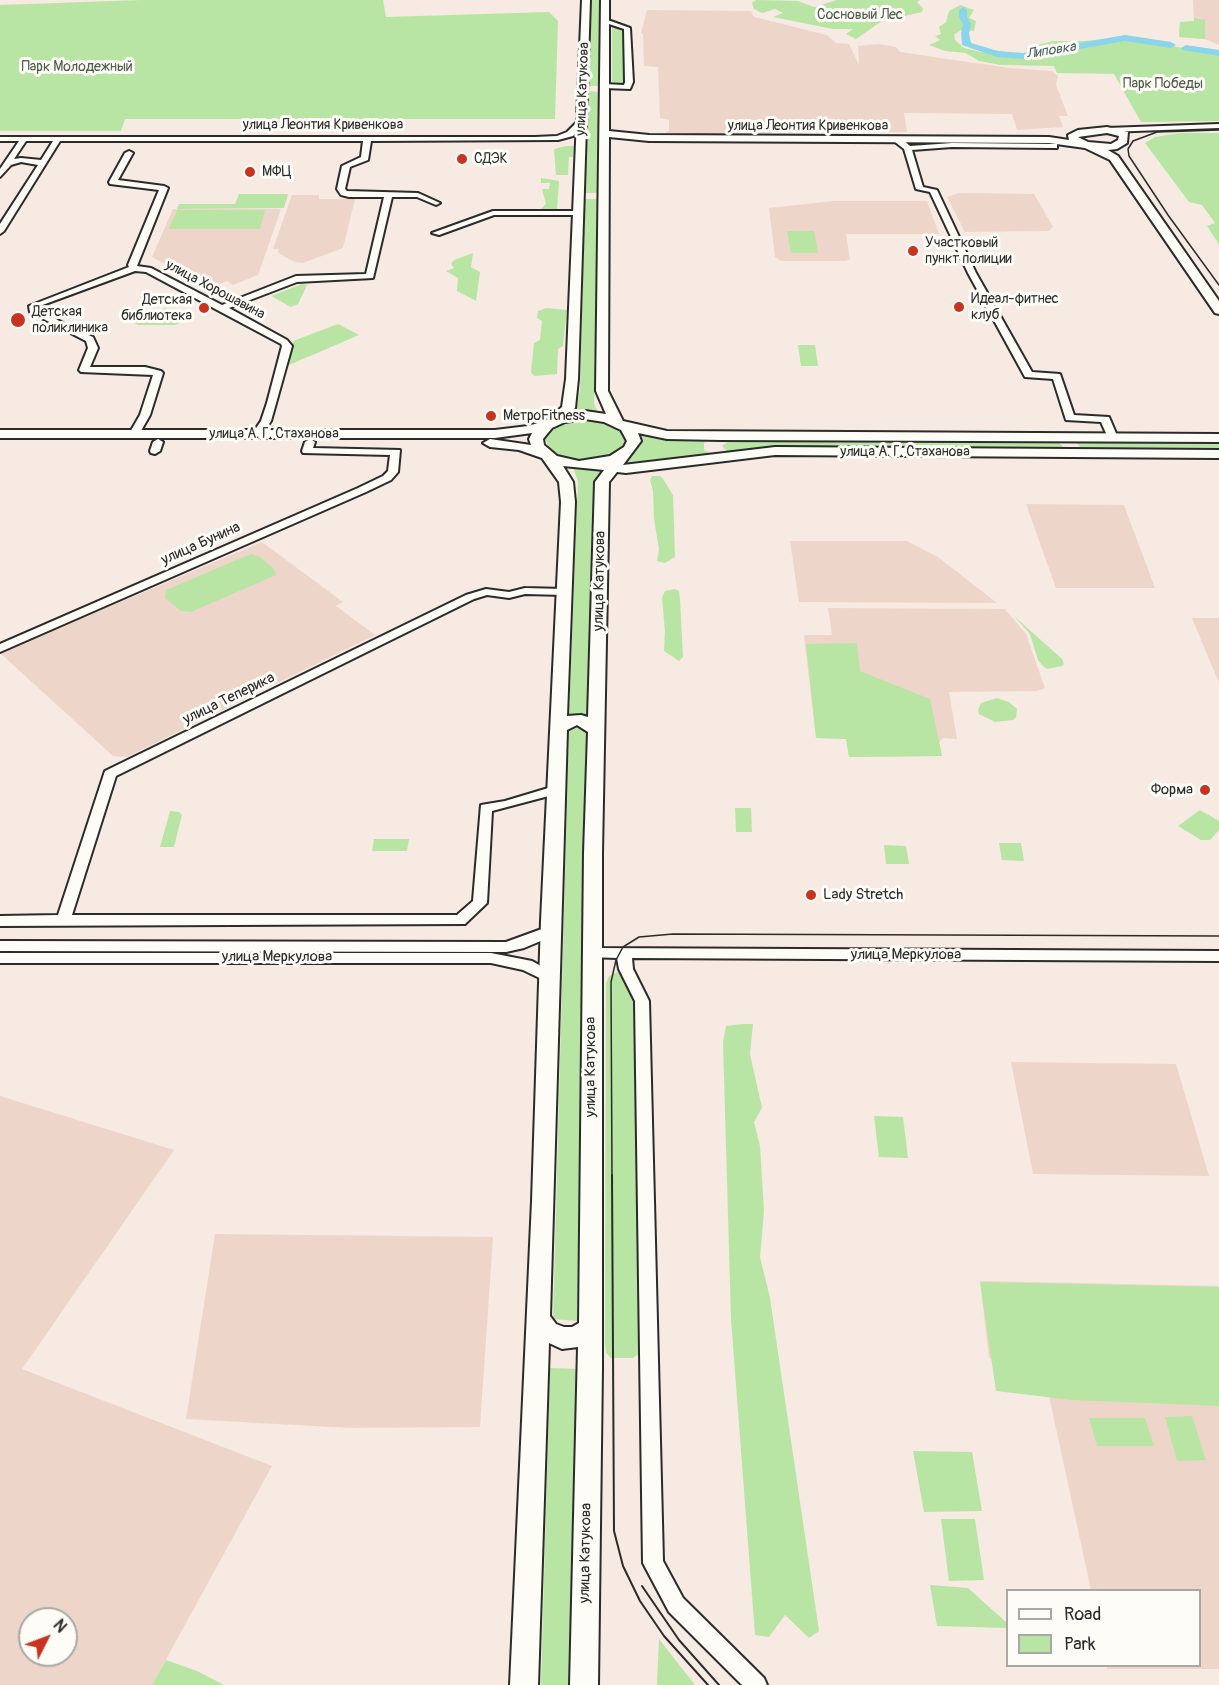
<!DOCTYPE html>
<meta charset="utf-8">
<style>
body{margin:0}
#map{position:relative;width:1219px;height:1685px;overflow:hidden;background:#f6eae2;font-family:Pangolin,sans-serif}
canvas{display:block}
.legend{position:absolute;left:1006px;top:1589px;width:195px;height:78px;box-sizing:border-box;background:#fdfcf7;border:2px solid #a9a8a5;margin:0;padding:8px 10px;list-style:none;font-size:18px;color:#2b2b2b}
.legend li{display:flex;align-items:center;gap:12px;height:30px}
.legend b{width:30px;border:2px solid #a9a8a5}
.north{position:absolute;left:18px;top:1607px;width:60px;height:60px;box-sizing:border-box;background:#fdfcf7;border:2px solid #a9a8a5;border-radius:50%;rotate:48deg;font-size:16px;font-weight:700;line-height:24px;text-align:center;color:#2b2b2b}
.north::after{content:'';display:block;margin:auto;width:21px;height:27px;background:#c8321e;clip-path:polygon(50% 0,100% 100%,50% 72%,0 100%)}
</style>
<div id="map">
<canvas width="1219" height="1685"></canvas>
<ul class="legend">
<li><b style="height:8px;background:#fdfcf7"></b>Road</li>
<li><b style="height:16px;background:#b8e5a3"></b>Park</li>
</ul>
<div class="north">N</div>
</div>
<script>
const c = document.querySelector('canvas').getContext('2d');
c.lineJoin = 'round';
function fill(path, color) { c.fillStyle = color; c.fill(path, 'evenodd'); }
const toPath = rows => new Path2D(rows.map(r => 'M' + r).join(''));
function strokePath(path, color, width, dash) { c.strokeStyle = color; c.lineWidth = width; c.lineCap = dash ? 'butt' : 'round'; c.setLineDash(dash || []); c.stroke(path); }
function drawText(font, color, halo, rows, align = 'center') {
  c.font = font + ' Pangolin,sans-serif'; c.lineWidth = 6; c.setLineDash([]); c.textBaseline = 'middle'; c.strokeStyle = halo; c.fillStyle = color; for (const [text, x, y, turn = 0] of rows) {
    c.save(); c.translate(x, y); c.rotate((+turn || 0) * Math.PI / 180); c.textAlign = isNaN(turn) ? turn : align; if (halo) c.strokeText(text, 0, 0); c.fillText(text, 0, 0); c.restore();
  }
}
fill(toPath([
 [1193,0,1219,0,1219,45,1205,39,1179,37,1180,22,1194,21],
 [647,10,751,11,754,17,827,35,836,43,849,44,859,65,858,46,878,44,896,47,900,52,1009,68,1052,71,1058,76,1056,85,1068,116,1059,116,1063,127,1017,130,1012,114,904,113,907,132,667,135,666,132,669,131,669,120,660,118,658,67,644,66,643,34,641,33],
 [959,193,1034,194,1053,227,1049,231,965,232,947,197],
 [292,195,319,195,319,199,355,199,343,248,303,263,295,262,278,253,279,249,273,249],
 [834,201,927,201,939,234,846,234,850,259,846,261,781,261,775,257,769,208],
 [173,209,281,209,258,275,233,285,227,281,211,288,152,257],
 [1026,504,1124,505,1155,588,1056,588],
 [790,541,907,541,938,557,997,603,799,602],
 [262,542,343,602,336,606,375,635,127,757,113,756,0,653],
 [828,608,1005,609,1026,634,1045,688,1037,691,949,692,957,739,943,738,939,743,942,756,849,757,846,739,816,738,804,635,832,635],
 [1192,618,1219,618,1219,683],
 [1011,1062,1176,1064,1209,1176,1033,1174],
 [0,1096,174,1150,22,1369,272,1466,152,1685,0,1685],
 [30,1619,66,1619,66,1655,30,1655],
 [215,1234,493,1237,480,1427,350,1428,186,1419],
 [980,1281,1219,1286,1219,1669,1107,1669,1107,1666,1200,1666,1200,1590,1091,1590,1049,1396,989,1358]
]), '#eed5c9');
fill(toPath([
 [141,0,383,0,386,17,549,12,558,21,555,119,125,119,121,131,0,131,0,5],
 [592,0,601,0,599,86,588,86],
 [756,0,798,1,814,7,837,0,920,0,917,2,923,8,922,12,882,21,856,39,846,34,853,29,833,29,773,17,783,13,775,9,762,13,754,9,752,3],
 [960,5,974,10,969,18,976,21,974,31,961,30,954,35,955,40,964,48,981,52,986,49,1012,53,1030,53,1026,48,1053,41,1085,41,1114,38,1147,41,1219,55,1219,121,1141,122,1114,74,1057,73,1054,66,1001,65,979,61,966,53,945,51,929,45,940,40,935,36,941,34,939,27,946,22,949,11],
 [1194,18,1205,20,1205,39,1179,37,1180,22,1194,21],
 [622,27,624,28,626,83,615,85,612,81,612,28],
 [588,91,598,92,598,193,585,193],
 [1180,133,1219,133,1219,244,1207,226,1215,223,1202,205,1189,202,1145,143,1155,137],
 [566,146,574,146,573,157,569,157,568,175,556,175,554,149],
 [541,178,559,181,557,209,555,211,545,211,541,209,546,204,542,189,549,189,550,183,541,183],
 [239,194,288,194,284,208,177,209,179,204,235,204],
 [585,199,598,199,594,404,598,412,574,412,577,406,580,389],
 [177,210,265,210,260,229,169,229],
 [787,231,814,231,818,253,791,253],
 [473,253,471,267,480,272,476,301,457,291,458,278,446,271,454,268,451,264,454,260],
 [302,284,307,285,298,304,291,307,271,296],
 [165,308,187,320,175,325,138,325,132,322],
 [546,308,567,310,563,346,558,349,557,374,534,376,531,372,534,343,540,340,542,321,537,318,538,311],
 [338,324,359,335,289,365,293,341],
 [798,345,815,345,818,366,801,366],
 [582,419,603,421,618,428,625,437,625,443,620,450,611,455,588,460,565,458,549,449,545,438,548,431,559,424],
 [638,435,658,438,711,439,704,443,704,450,718,456,617,466,627,460,639,444],
 [732,439,1055,440,1063,446,1059,449,783,449,729,453,722,446],
 [1073,441,1219,442,1219,449,1076,450,1080,446],
 [573,467,603,471,597,475,596,482,589,716,581,713,569,715,578,482],
 [652,476,660,476,663,479,673,495,675,557,665,563,657,561,659,549,654,519,653,491,650,480],
 [251,554,260,557,274,569,276,575,191,612,181,611,165,598,166,590],
 [675,589,679,591,680,599,683,657,679,661,664,651,665,632,662,598,665,591],
 [1014,616,1062,659,1064,664,1062,666,1047,669,1043,666,1038,660,1030,634],
 [857,643,860,671,930,699,942,756,849,757,846,739,816,738,806,644],
 [997,698,1009,702,1017,709,1016,717,1013,720,995,722,979,714,978,710,981,703],
 [575,727,583,727,588,731,577,1321,553,1319,569,730],
 [735,808,751,808,752,832,736,832],
 [1200,810,1219,821,1219,830,1210,840,1201,840,1178,826],
 [170,811,179,812,182,815,174,847,160,847],
 [374,839,409,839,407,851,372,851],
 [999,843,1021,843,1024,861,1002,860],
 [884,845,906,846,909,864,886,864],
 [617,972,626,974,637,1007,642,1351,633,1358,611,1358,606,1353,605,1341,606,983,609,976],
 [742,1024,753,1024,750,1054,762,1108,754,1122,760,1146,764,1211,760,1257,770,1298,819,1631,809,1638,785,1615,769,1637,755,1635,731,1319,723,1042,726,1026],
 [874,1116,903,1117,908,1158,879,1157],
 [980,1282,1219,1287,1219,1406,1072,1400,996,1391],
 [550,1368,579,1369,568,1685,541,1685],
 [1192,1416,1206,1460,1177,1461,1165,1417],
 [1089,1418,1145,1418,1154,1446,1097,1446],
 [913,1451,972,1452,982,1511,924,1512],
 [941,1519,975,1519,984,1580,949,1581],
 [930,1585,968,1588,1007,1623,1007,1628,937,1626],
 [659,1639,695,1685,657,1685],
 [166,1660,197,1671,224,1685,152,1685]
]), '#b8e5a3');
fill(toPath([
 [963,7,967,10,967,17,971,24,969,33,971,43,998,51,1023,53,1125,35,1171,42,1176,45,1171,48,1125,41,1023,59,997,57,962,45,961,33,963,24,959,17,959,10,963,7],
 [1186,45,1219,50,1219,56,1183,50,1181,48,1186,45]
]), '#8bd5ec');
const minor = toPath([
 [605,19,630,28,633,82,630,89,604,88,600,86,604,84,624,85,625,82,624,29,603,22,605,19],
 [579,120,586,122,573,136,558,140,371,141,368,160,350,167,345,189,347,191,418,193,440,203,436,205,417,197,392,197,373,278,297,282,229,308,287,340,292,346,271,421,261,436,257,437,252,434,261,421,267,403,282,346,281,344,146,272,135,271,37,307,64,324,93,337,98,348,90,367,145,367,161,371,163,373,150,415,138,436,134,437,129,434,140,415,153,375,81,372,79,370,88,348,86,341,30,312,29,306,129,267,128,265,159,190,110,184,109,182,125,153,129,151,133,153,118,180,164,186,168,188,137,266,151,268,222,305,296,276,366,274,384,197,349,197,341,195,337,189,342,166,361,157,363,141,60,141,4,231,0,234,0,224,38,165,21,162,11,165,0,177,0,169,19,141,0,141,0,137,535,137,557,136,567,132,579,120],
 [26,141,53,141,41,160,21,158,14,159,26,141],
 [1219,124,1219,128,1107,132,1103,130,1107,128,1219,124],
 [895,138,901,138,910,146,952,143,1057,144,1057,148,1054,148,952,147,912,150,923,187,937,190,976,273,1032,372,1060,374,1074,415,1109,417,1118,438,1117,440,1109,440,1101,422,1066,420,1053,379,1025,377,968,273,930,192,916,189,904,149,895,142,895,138],
 [493,211,579,211,583,213,579,215,494,215,439,235,432,233,493,211],
 [158,439,163,442,160,451,155,454,151,453,150,451,153,442,158,439],
 [310,439,315,442,313,448,400,450,398,472,391,480,366,492,0,652,0,644,358,488,383,476,388,471,390,455,303,453,302,451,305,442,310,439],
 [525,588,564,589,570,592,564,595,525,594,509,598,487,595,474,599,116,776,72,915,457,915,473,901,481,805,505,801,555,786,560,787,562,790,560,793,492,811,487,903,465,924,0,926,0,916,58,915,105,771,466,595,486,589,509,592,525,588],
 [550,926,555,927,557,931,555,935,524,948,506,952,0,951,0,941,506,942,550,926],
 [593,948,1219,951,1219,961,632,958,633,969,649,1001,663,1561,683,1598,764,1678,767,1685,742,1685,669,1612,643,1563,635,1001,619,969,617,958,588,957,586,953,588,949,593,948],
 [0,953,491,953,532,961,555,974,557,978,555,982,550,983,523,970,491,963,0,963,0,953]
]);
const major = toPath([
 [582,0,590,0,578,379,575,408,570,413,585,411,606,414,596,391,601,0,609,0,609,131,649,135,1049,137,1069,140,1068,135,1078,130,1107,127,1128,132,1127,143,1117,149,1108,150,1118,156,1219,301,1219,314,1215,313,1110,160,1085,148,1049,143,649,141,609,137,608,391,623,421,667,431,1219,434,1219,442,721,440,667,439,638,433,641,441,623,465,775,447,1219,450,1219,458,775,455,626,473,617,472,609,482,602,853,602,1368,598,1685,570,1685,578,1347,562,1349,549,1343,538,1685,510,1685,532,1201,541,921,561,502,559,482,542,458,519,450,490,447,483,443,490,439,531,445,529,439,532,433,495,438,0,438,0,430,495,430,528,426,547,420,562,407,566,379,582,0],
 [1107,133,1119,136,1118,140,1111,144,1088,142,1078,137,1107,133],
 [585,419,604,422,621,430,627,441,624,447,610,456,579,461,557,456,544,445,543,439,552,428,565,422,585,419],
 [563,466,604,470,595,482,588,717,581,715,567,716,575,502,573,482,563,466],
 [577,725,588,732,584,853,579,1323,572,1327,564,1327,556,1324,550,1316,567,730,577,725]
]);
strokePath(minor, '#2b2b2b', 4);
strokePath(major, '#2b2b2b', 4);
fill(minor, '#fdfcf7');
fill(major, '#fdfcf7');
strokePath(toPath([
 [1219,130,1157,132,1133,141,1128,149,1129,156,1168,215,1219,285],
 [612,1176,611,982,616,960,623,947,639,937,673,934,1219,936]
]), '#2b2b2b', 1.5);
strokePath(toPath([
 [612,1175,614,1531,623,1566,640,1601,664,1636,708,1685],
 [642,1586,679,1640,719,1685]
]), '#2b2b2b', 2);
for (const [x, y, r, color] of [
 [462,159,6,"#c8321e"],
 [250,172,6,"#c8321e"],
 [913,251,6,"#c8321e"],
 [959,307,6,"#c8321e"],
 [204,308,6,"#c8321e"],
 [18,320,8,"#c8321e"],
 [491,416,6,"#c8321e"],
 [1205,790,6,"#c8321e"],
 [811,895,6,"#c8321e"]
]) { const dot = new Path2D(); dot.arc(x, y, r, 0, 2 * Math.PI); c.fillStyle = color; c.fill(dot); strokePath(dot, '#fdfcf7', 2); }
drawText('14px', '#4e5a49', '#fdfcf7', [
 ["Сосновый Лес",860,15],
 ["Парк Молодежный",77,67],
 ["Парк Победы",1163,84]
]);
drawText('italic 14px', '#485e65', '#fdfcf7', [
 ["Липовка",1051,51,-9]
]);
drawText('14px', '#2b2b2b', '#fdfcf7', [
 ["улица Катукова",583,89,-88],
 ["улица Леонтия Кривенкова",323,125],
 ["улица Леонтия Кривенкова",808,126],
 ["улица Хорошавина",215,290,28],
 ["улица А. Г. Стаханова",274,434],
 ["улица А. Г. Стаханова",905,452]
]);
drawText('14px', '#2b2b2b', '#fdfcf7', [
 ["СДЭК",474,159],
 ["МФЦ",262,172],
 ["Участковый",925,243],
 ["пункт полиции",925,259],
 ["Идеал-фитнес",971,299],
 ["клуб",971,315],
 ["Детская",192,300,"right"],
 ["библиотека",192,316,"right"],
 ["Детская",32,312],
 ["поликлиника",32,328],
 ["МетроFitness",503,416]
], 'left');
drawText('15px', '#2b2b2b', '#fdfcf7', [
 ["улица Бунина",201,544,-24],
 ["улица Катукова",600,581,-89],
 ["улица Теперика",229,699,-26],
 ["улица Меркулова",906,955],
 ["улица Меркулова",277,957],
 ["улица Катукова",591,1067,-90],
 ["улица Катукова",586,1553,-89]
]);
drawText('15px', '#2b2b2b', '#fdfcf7', [
 ["Форма",1193,790],
 ["Lady Stretch",823,895,"left"]
], 'right');
</script>
